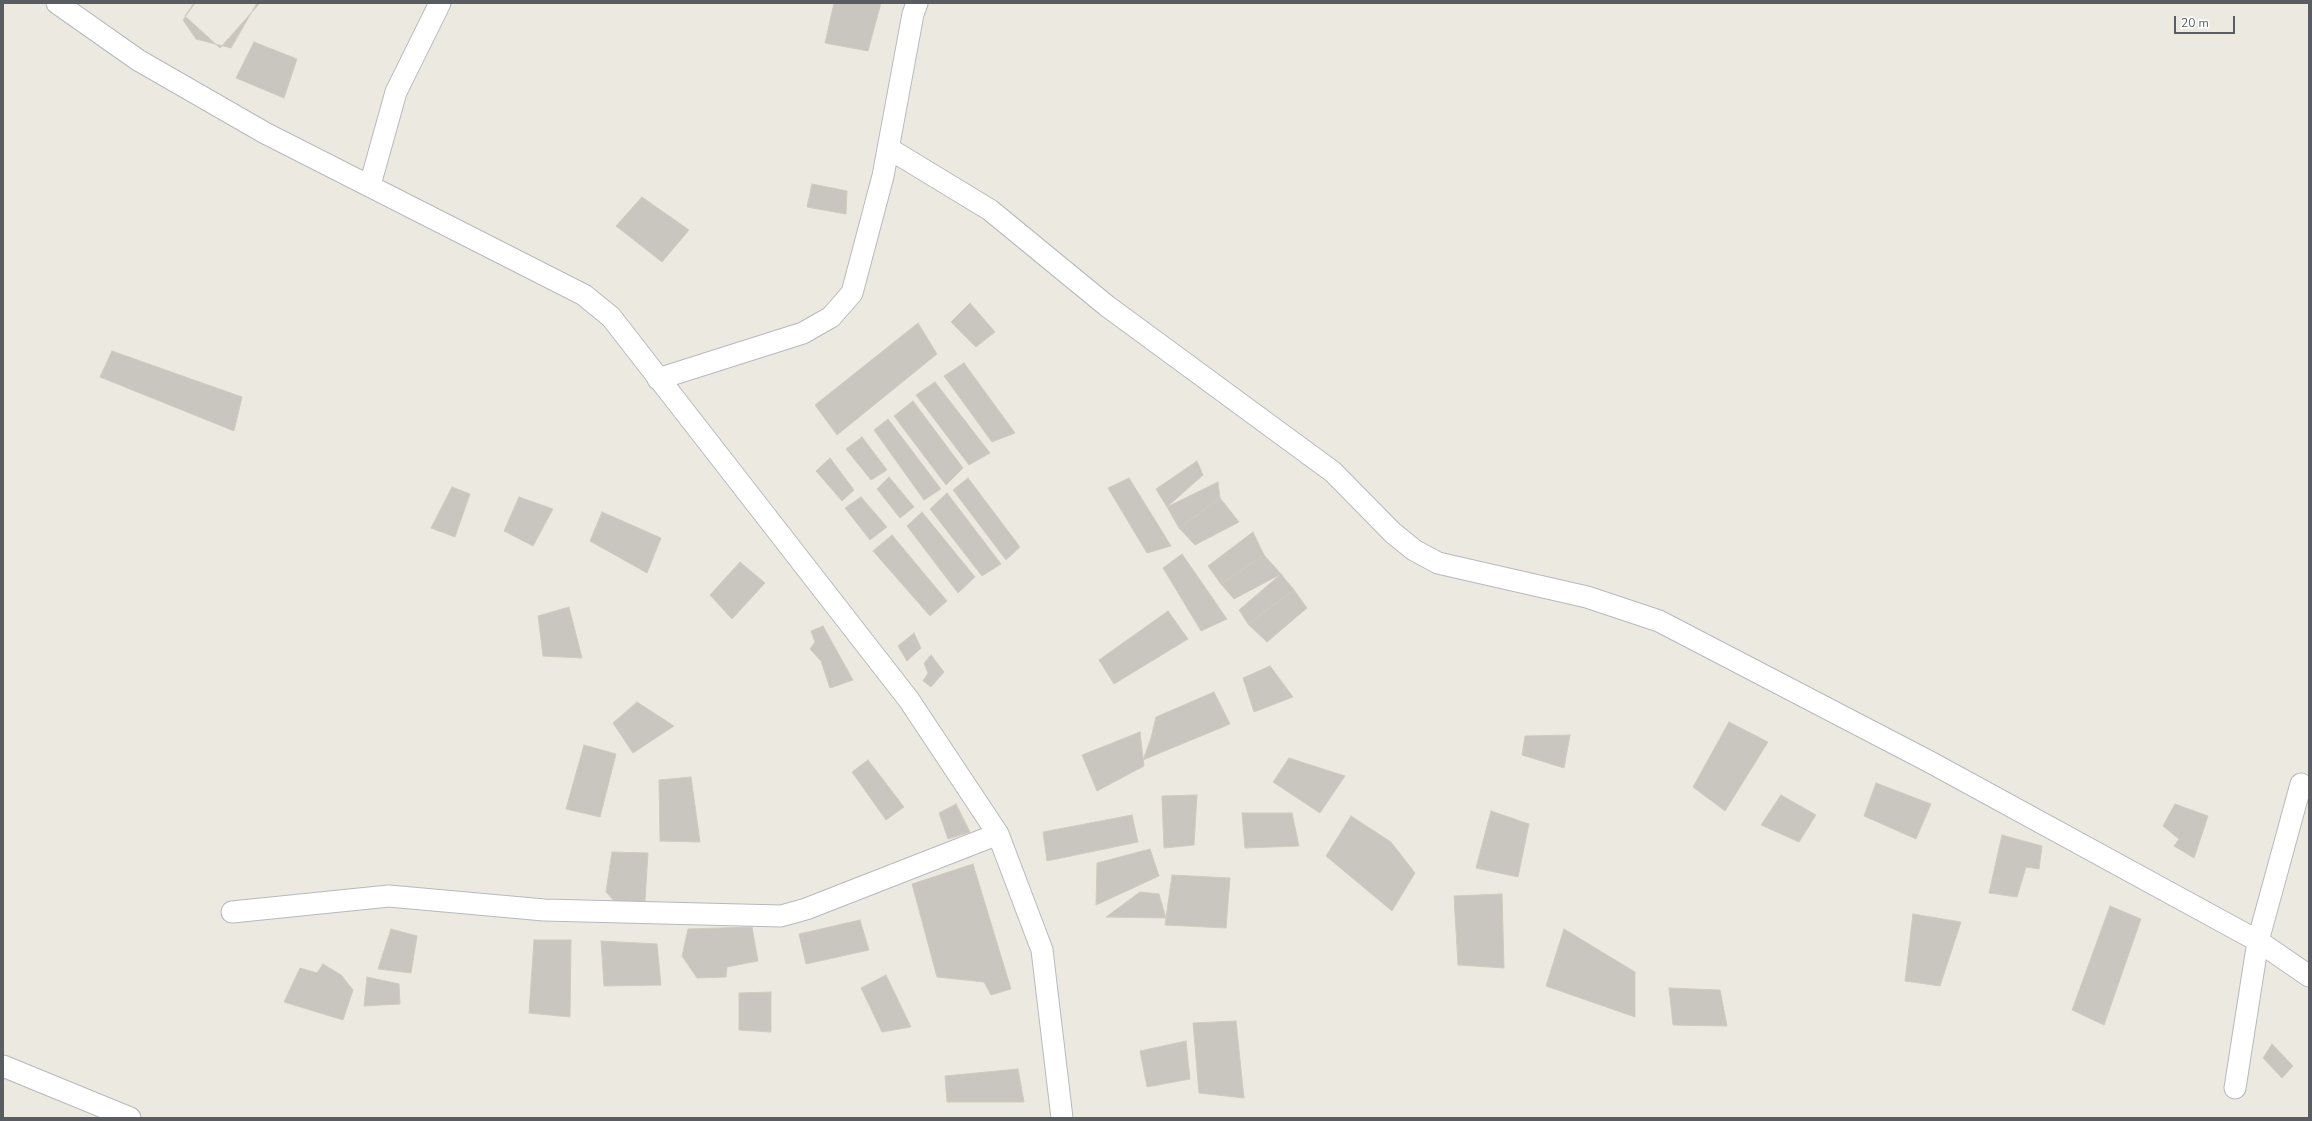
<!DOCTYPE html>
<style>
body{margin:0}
#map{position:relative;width:2312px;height:1121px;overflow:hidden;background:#eceae0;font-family:"Nunito Sans",sans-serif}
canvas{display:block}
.frame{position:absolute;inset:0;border:4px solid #595d62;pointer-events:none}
.scale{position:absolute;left:2174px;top:16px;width:61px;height:18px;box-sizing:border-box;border:2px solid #595d62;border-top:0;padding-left:5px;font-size:12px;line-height:14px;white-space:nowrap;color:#595d62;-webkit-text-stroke:3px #fff;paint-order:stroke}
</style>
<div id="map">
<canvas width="2312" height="1121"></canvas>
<div class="frame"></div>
<div class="scale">20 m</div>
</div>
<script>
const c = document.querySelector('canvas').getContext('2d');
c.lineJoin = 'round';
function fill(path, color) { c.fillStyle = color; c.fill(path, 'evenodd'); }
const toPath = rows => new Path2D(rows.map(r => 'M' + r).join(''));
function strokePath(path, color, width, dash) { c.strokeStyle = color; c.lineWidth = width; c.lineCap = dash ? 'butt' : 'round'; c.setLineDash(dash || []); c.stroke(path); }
const building = toPath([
 [194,3,260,3,220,48,185,16,194,3],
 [195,3,257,3,231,48,196,39,183,20,195,3],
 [834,3,881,3,868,51,825,43,834,3],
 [254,42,297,59,284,98,236,78,254,42],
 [812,184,847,191,846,214,807,207,812,184],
 [642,197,689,230,662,262,616,226,642,197],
 [970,303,995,332,976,347,951,322,970,303],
 [918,323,937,354,837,435,815,405,918,323],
 [112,351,242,397,234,431,100,377,112,351],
 [964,363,1015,433,992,442,944,376,964,363],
 [935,382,990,453,969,465,916,395,935,382],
 [913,401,963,468,946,485,894,416,913,401],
 [888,419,941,489,924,500,874,430,888,419],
 [862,437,887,470,871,480,846,449,862,437],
 [830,458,854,490,842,501,816,471,830,458],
 [1197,461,1203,475,1167,507,1156,489,1197,461],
 [889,477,914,507,900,518,877,489,889,477],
 [968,478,1020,547,1006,560,953,490,968,478],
 [1129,478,1171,546,1147,553,1108,488,1129,478],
 [1218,482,1220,498,1179,528,1167,507,1218,482],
 [452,487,470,494,455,537,431,528,452,487],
 [947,493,1001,564,982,576,930,509,947,493],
 [519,497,553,509,533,546,504,531,519,497],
 [861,497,887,527,870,540,845,508,861,497],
 [1220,498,1239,522,1195,545,1179,528,1220,498],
 [602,512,661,538,647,573,590,541,602,512],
 [922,512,975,577,958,593,907,526,922,512],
 [1253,532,1264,555,1221,584,1208,566,1253,532],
 [892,535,947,601,930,616,873,551,892,535],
 [1182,554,1227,619,1201,631,1163,568,1182,554],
 [1264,555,1281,574,1234,599,1221,584,1264,555],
 [740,562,765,583,732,619,710,595,740,562],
 [1281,574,1294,590,1248,624,1239,610,1281,574],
 [1294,590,1307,608,1267,642,1248,624,1294,590],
 [569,607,582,658,543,656,538,616,569,607],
 [1168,611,1188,639,1114,684,1099,660,1168,611],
 [823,626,853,680,830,688,821,661,810,649,815,642,811,631,823,626],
 [914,633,921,648,907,661,898,646,914,633],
 [931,655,944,672,931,687,923,681,928,673,924,663,931,655],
 [1270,666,1293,697,1254,712,1243,678,1270,666],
 [1214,692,1230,724,1143,760,1151,738,1156,717,1214,692],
 [637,702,674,726,633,753,613,723,637,702],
 [1729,722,1768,742,1725,811,1693,787,1729,722],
 [1140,732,1144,766,1097,791,1082,755,1140,732],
 [1570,735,1564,768,1522,755,1525,736,1570,735],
 [584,745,616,754,600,817,566,809,584,745],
 [1289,758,1345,776,1320,813,1273,782,1289,758],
 [868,760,904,807,886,820,852,772,868,760],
 [691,777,700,842,660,841,659,780,691,777],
 [1876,783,1931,804,1916,839,1864,816,1876,783],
 [1197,795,1194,845,1164,848,1162,796,1197,795],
 [1781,795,1816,815,1799,842,1761,825,1781,795],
 [956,804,970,832,948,839,939,813,956,804],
 [2175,804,2208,816,2194,858,2174,846,2179,839,2163,826,2175,804],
 [1491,811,1529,824,1518,877,1476,868,1491,811],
 [1242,813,1292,813,1299,846,1245,848,1242,813],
 [1132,815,1138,842,1047,861,1043,832,1132,815],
 [1351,816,1391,842,1415,873,1392,911,1326,856,1351,816],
 [2002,835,2042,846,2039,869,2026,867,2017,897,1989,893,2002,835],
 [1150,849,1159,876,1096,905,1097,863,1150,849],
 [612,852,648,853,645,901,615,902,606,892,612,852],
 [973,864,1011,989,991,995,984,982,937,977,912,884,973,864],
 [1172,875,1230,878,1226,928,1165,925,1172,875],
 [1140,892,1159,894,1166,918,1106,917,1140,892],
 [1502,894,1504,968,1458,965,1454,896,1502,894],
 [2110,906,2141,919,2104,1025,2072,1010,2110,906],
 [1913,914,1961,922,1940,986,1905,981,1913,914],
 [860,920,869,950,806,964,799,934,860,920],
 [752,927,758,961,727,967,726,977,697,978,682,956,688,929,752,927],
 [391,929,417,936,411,973,378,969,391,929],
 [1564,929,1635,972,1635,1017,1546,986,1564,929],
 [534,940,571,940,570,1017,529,1013,534,940],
 [601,941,657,944,661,985,604,986,601,941],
 [323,964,341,975,353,990,343,1020,284,1002,300,968,317,973,323,964],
 [886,975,911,1027,882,1032,861,988,886,975],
 [367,977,399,984,400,1004,364,1006,367,977],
 [1669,988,1720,990,1727,1026,1673,1025,1669,988],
 [771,992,771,1032,739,1030,739,993,771,992],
 [1236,1021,1244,1098,1199,1093,1193,1023,1236,1021],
 [1186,1041,1190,1079,1147,1087,1140,1051,1186,1041],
 [2272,1044,2293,1066,2282,1078,2263,1058,2272,1044],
 [1018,1069,1024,1102,947,1102,945,1076,1018,1069]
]);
fill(building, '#c9c6bf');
strokePath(building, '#d1cbbe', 1);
const minor = toPath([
 [57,3,138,60,265,133,584,295,611,317,909,700,998,834,1042,950,1062,1118],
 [888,148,990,210,1107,306,1333,472,1393,533,1414,550,1438,563,1587,597,1659,621,1930,762,2258,941,2309,976],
 [370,185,396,92,440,3],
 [658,379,803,333,831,317,852,293,883,176,913,14,917,3],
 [232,912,389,896,544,910,781,916,806,909,998,834],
 [3,1066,130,1118],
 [2235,1088,2258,941,2301,784]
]);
strokePath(minor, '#b6b9bd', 23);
strokePath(minor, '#fff', 21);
</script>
